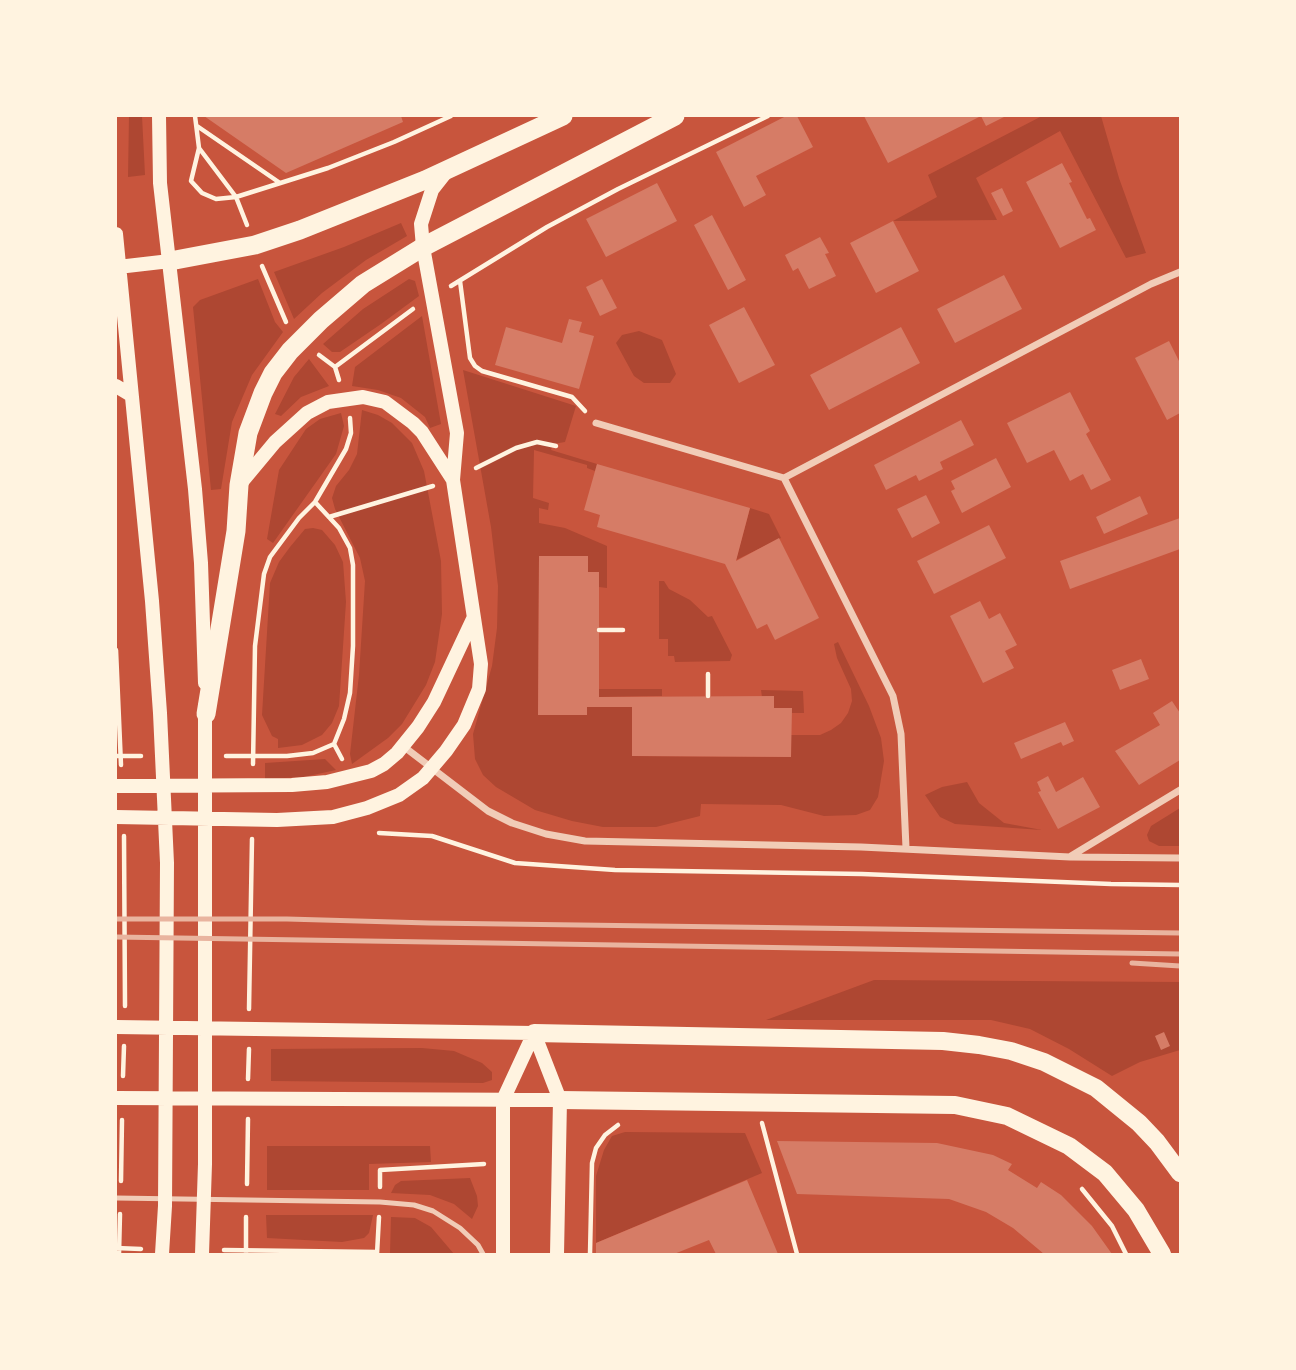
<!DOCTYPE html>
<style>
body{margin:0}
#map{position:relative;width:1296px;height:1370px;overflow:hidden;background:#c8553d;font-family:"Work Sans",sans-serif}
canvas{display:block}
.frame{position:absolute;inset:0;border:117px solid #fff3e0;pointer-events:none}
</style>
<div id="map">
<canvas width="1296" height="1370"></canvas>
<div class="frame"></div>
</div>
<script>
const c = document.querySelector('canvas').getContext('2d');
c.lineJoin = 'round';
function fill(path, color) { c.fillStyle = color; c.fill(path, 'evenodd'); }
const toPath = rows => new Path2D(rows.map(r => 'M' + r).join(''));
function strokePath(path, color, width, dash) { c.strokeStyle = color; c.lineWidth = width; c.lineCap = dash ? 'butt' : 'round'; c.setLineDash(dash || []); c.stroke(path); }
fill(toPath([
 [129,116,142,116,145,175,128,177],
 [1042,116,1101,116,1119,178,1146,253,1126,258,1060,131,976,178,997,220,893,221,937,197,928,175],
 [401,223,407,236,366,260,322,293,294,319,274,272,344,247],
 [258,279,275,322,283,332,252,375,232,422,221,489,211,490,193,307,200,300],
 [409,279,415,281,419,296,381,324,340,352,332,352,323,344,363,309],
 [422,316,441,424,430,428,425,417,401,398,378,390,352,386,355,367],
 [639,331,662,340,676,374,670,383,644,383,634,376,616,343,622,335],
 [309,359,329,386,301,397,281,416,275,414,294,377],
 [463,370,576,406,565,442,553,444,551,450,597,464,595,471,587,468,587,465,534,450,533,498,549,503,548,510,539,508,539,523,565,528,607,546,607,588,599,587,599,572,588,572,588,556,539,556,538,715,587,715,587,707,632,707,632,756,791,757,791,735,820,735,831,730,841,723,848,713,852,701,851,689,837,658,834,644,838,642,869,706,881,738,884,761,878,797,870,810,856,815,824,816,781,805,701,804,700,816,656,827,603,827,572,821,535,810,496,787,483,775,475,759,473,734,492,666,497,628,498,586,491,527],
 [362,410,378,415,392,423,412,443,424,471,441,561,442,614,435,662,426,685,402,724,388,738,352,764,350,754,359,675,365,581,360,558,335,509,332,498,336,486,349,470,357,454],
 [341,413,344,426,336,454,273,543,267,539,279,470,306,429,320,419],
 [750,508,769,514,781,538,736,560],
 [313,528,322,530,335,545,343,562,346,602,339,706,332,723,322,735,302,745,278,748,278,739,272,736,262,715,270,583,279,562,290,547,305,529],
 [659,581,664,581,669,589,690,600,708,617,712,616,732,655,730,661,675,662,674,656,668,656,668,639,659,639],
 [598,689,662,689,662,696,599,697],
 [761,690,803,691,804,713,792,713,791,708,774,708,762,697],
 [325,759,336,770,304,777,265,779,265,763],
 [967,782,979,803,1004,823,1042,830,955,824,940,817,925,795,942,787],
 [1180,808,1180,846,1159,846,1149,841,1147,835,1151,826],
 [874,980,1180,982,1180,1050,1140,1062,1112,1076,1069,1049,1030,1029,991,1020,766,1020],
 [422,1048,454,1051,482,1063,492,1072,492,1080,483,1083,271,1081,271,1049],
 [625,1132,745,1133,762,1173,596,1243,596,1176,604,1150,612,1136],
 [267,1146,430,1146,431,1162,369,1164,369,1190,267,1190],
 [470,1178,477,1196,478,1206,472,1219,454,1204,430,1195,391,1193,395,1185,401,1181],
 [266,1215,373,1215,369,1233,364,1238,342,1242,267,1238],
 [391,1217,415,1218,431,1227,454,1254,390,1254]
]), '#ae4732');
fill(toPath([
 [204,116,401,116,403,122,286,173],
 [786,116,797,116,813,147,756,176,766,195,744,207,716,152],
 [864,116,1006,116,986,126,981,116,888,163],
 [1062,163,1072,182,1069,183,1087,219,1090,218,1096,230,1060,248,1026,182],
 [657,183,677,221,606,257,586,219],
 [1002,188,1013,211,1003,216,991,193],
 [712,215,746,280,728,290,694,225],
 [893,221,919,271,876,293,850,243],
 [820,237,829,253,825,254,836,276,809,289,798,268,793,271,785,255],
 [1004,275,1022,309,955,343,937,309],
 [602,279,617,308,600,316,586,287],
 [744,307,775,365,739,383,709,325],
 [569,319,582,322,579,332,594,336,579,389,495,365,506,327,562,343],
 [901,327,920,363,829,410,810,375],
 [1169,341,1180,363,1180,413,1167,420,1135,358],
 [1070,392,1090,431,1086,434,1111,480,1091,490,1083,474,1070,481,1054,450,1027,463,1007,423],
 [961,420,974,445,940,462,943,469,919,481,916,475,886,490,874,465],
 [996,458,1011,487,962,513,951,491,955,489,951,481],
 [597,464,750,508,736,561,779,538,819,618,775,640,767,624,757,629,725,564,597,527,600,515,584,510],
 [926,495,940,523,912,538,897,509],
 [1140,496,1148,514,1104,534,1096,517],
 [1180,518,1180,549,1070,589,1060,561],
 [989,525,1006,558,934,594,917,561],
 [539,556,588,556,588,572,599,572,599,697,774,696,774,708,792,708,791,757,632,756,632,707,587,707,587,715,538,715],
 [980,601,989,619,1000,613,1017,645,1005,651,1014,668,983,683,950,616],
 [1141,659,1149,679,1120,690,1112,670],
 [1172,701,1180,713,1180,760,1139,785,1115,751,1160,725,1153,713],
 [1065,722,1074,741,1063,746,1061,742,1021,759,1014,743],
 [1048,776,1056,792,1083,777,1100,807,1058,829,1038,792,1041,791,1037,782],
 [1164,1032,1170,1046,1161,1050,1155,1036],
 [777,1141,937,1143,993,1155,1012,1164,1008,1170,1037,1188,1041,1182,1061,1195,1092,1226,1112,1254,1044,1254,1013,1228,986,1212,949,1199,797,1194],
 [747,1180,778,1254,716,1254,709,1240,674,1254,596,1254,596,1243]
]), '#d67c66');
strokePath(toPath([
 [195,116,199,148,191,181,202,193,216,199,236,197,328,168,394,142,451,116],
 [197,126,280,183],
 [199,148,236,197,247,225],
 [262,266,286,322],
 [460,281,470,358,475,366,482,371,572,397,585,411],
 [451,286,547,227,618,189,768,116],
 [319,355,335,367,339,380],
 [335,367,413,309],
 [476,468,516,448,537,442,556,446],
 [329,517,433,486],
 [599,630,623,630],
 [116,650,121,765],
 [708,696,708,674],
 [334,744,342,759],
 [116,756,141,756],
 [226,756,287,756,313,753,334,744,344,719,350,693,353,646,353,565,350,548,339,528,315,502],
 [253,764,255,646,264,574,270,557,299,518,315,502,346,449,351,433,350,418],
 [379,833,432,836,515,863,615,870,862,874,1111,884,1180,885],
 [124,836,125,1006],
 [249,1009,252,839],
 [123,1076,124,1046],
 [248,1079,249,1049],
 [762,1123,797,1254],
 [121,1181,122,1120],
 [247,1184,248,1119],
 [380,1187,380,1170,484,1164],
 [1082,1189,1112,1226,1126,1254],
 [116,1248,141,1249],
 [224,1250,377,1252],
 [119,1254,120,1214],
 [246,1254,246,1217],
 [377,1254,379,1217],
 [590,1254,592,1163,596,1148,605,1135,618,1125]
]), '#fff3e0', 4.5);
strokePath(toPath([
 [116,1198,380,1202,414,1205,433,1211,460,1228,478,1245,483,1254]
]), '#f1ccb7', 5);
strokePath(toPath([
 [596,423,784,478,1151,284,1180,272],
 [784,478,893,696,901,734,906,848],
 [403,746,488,811,512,823,546,834,585,841,861,847,1070,857,1180,858],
 [1071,856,1180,790]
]), '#f1ccb7', 7);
strokePath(toPath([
 [159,116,160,183,195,489,201,563,205,683],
 [116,234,152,601,160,713,167,863,165,1206,162,1254],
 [118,267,170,261],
 [116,386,131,395],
 [240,484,275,442,307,413,328,402,363,397,385,402,413,423,422,432,453,480],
 [116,786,292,785,327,782,371,771,384,764,397,753,418,727,434,702,473,619],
 [116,817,277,820,333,817,367,808,399,795,423,778,446,751,464,725,479,689,481,664,453,480,457,433,423,247,421,224,432,190,447,171],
 [116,1027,534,1033],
 [534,1033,560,1100,557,1254],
 [116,1098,560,1100],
 [202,1254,205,1164,205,706],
 [503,1254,503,1100,534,1033]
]), '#fff3e0', 14);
strokePath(toPath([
 [534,1033,943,1041,979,1045,1011,1051,1044,1062,1096,1088,1139,1123,1157,1142,1180,1173],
 [560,1100,955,1105,1007,1116,1069,1146,1105,1173,1136,1210,1162,1254]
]), '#fff3e0', 18);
strokePath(toPath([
 [170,261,255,245,300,230,425,180,563,116],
 [206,714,236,531,239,485,248,433,263,393,273,373,290,351,321,320,363,284,423,247,675,116]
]), '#fff3e0', 19);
strokePath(toPath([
 [116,919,287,919,429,923,1180,933],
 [116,937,1180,954],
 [1132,963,1180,966]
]), '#e9b49f', 5);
</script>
